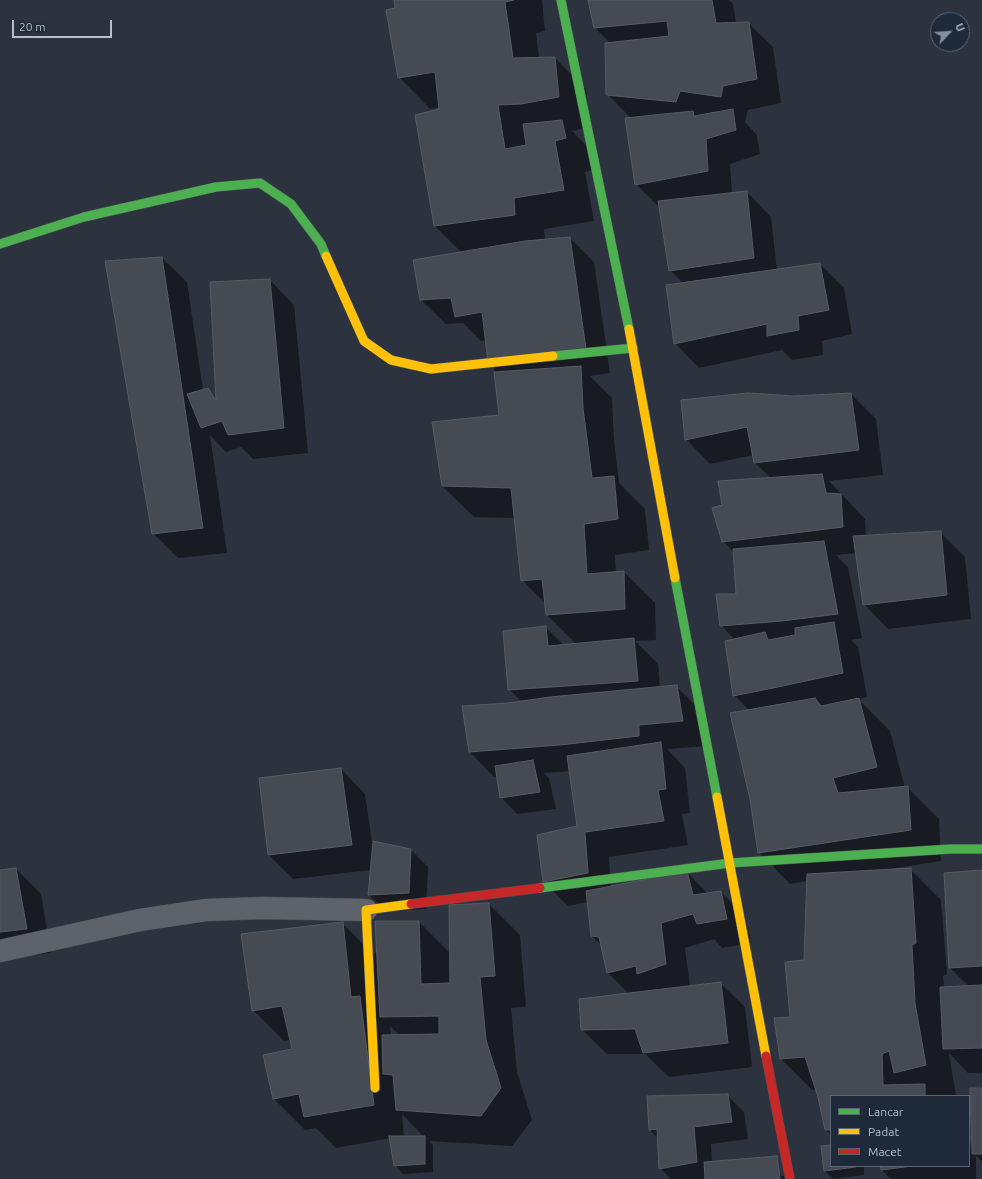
<!DOCTYPE html>
<style>
body{margin:0}
#map{position:relative;width:982px;height:1179px;overflow:hidden;background:#2d333e;font-family:Ubuntu,sans-serif}
canvas{display:block}
.legend{position:absolute;left:830px;top:1095px;width:140px;height:72px;box-sizing:border-box;background:#1e293a;border:1px solid #5b6575;margin:0;padding:5px 7px;list-style:none;font-size:12px;color:#b7bfce}
.legend li{display:flex;align-items:center;gap:8px;height:20px}
.legend b{width:20px;border:1px solid #5b6575}
.north{position:absolute;left:930px;top:12px;width:40px;height:40px;box-sizing:border-box;background:#1e293a;border:1px solid #5b6575;border-radius:50%;rotate:65deg;font-size:11px;font-weight:700;line-height:16px;text-align:center;color:#b7bfce}
.north::after{content:'';display:block;margin:auto;width:14px;height:18px;background:#878e9c;clip-path:polygon(50% 0,100% 100%,50% 72%,0 100%)}
.scale{position:absolute;left:12px;top:20px;width:100px;height:18px;box-sizing:border-box;border:2px solid #b7bfce;border-top:0;padding-left:5px;font-size:12px;line-height:14px;white-space:nowrap;color:#b7bfce;-webkit-text-stroke:3px #1e293a;paint-order:stroke}
</style>
<div id="map">
<canvas width="982" height="1179"></canvas>
<ul class="legend">
<li><b style="height:5px;background:#4caf50"></b>Lancar</li>
<li><b style="height:5px;background:#ffc107"></b>Padat</li>
<li><b style="height:5px;background:#c62828"></b>Macet</li>
</ul>
<div class="north">U</div>
<div class="scale">20 m</div>
</div>
<script>
const c = document.querySelector('canvas').getContext('2d');
c.lineJoin = 'round';
function fill(path, color) { c.fillStyle = color; c.fill(path, 'evenodd'); }
const toPath = rows => new Path2D(rows.map(r => 'M' + r).join(''));
function strokePath(path, color, width, dash) { c.strokeStyle = color; c.lineWidth = width; c.lineCap = dash ? 'butt' : 'round'; c.setLineDash(dash || []); c.stroke(path); }
fill(toPath([
 [395,0,542,0,545,31,536,33,539,58,555,58,586,89,590,127,572,131,593,152,596,169,585,172,594,221,544,229,545,240,570,238,594,262,610,373,590,376,612,398,614,440,619,483,645,509,649,550,615,555,616,573,624,572,655,603,656,640,635,641,658,664,660,688,676,686,701,711,707,746,667,749,685,768,690,813,682,814,688,845,609,857,611,887,687,872,708,894,721,892,745,916,751,943,722,948,714,939,685,948,690,986,720,983,745,1007,752,1067,669,1077,645,1054,607,1054,582,1030,629,994,608,973,602,946,592,936,588,902,568,906,544,882,578,827,570,771,544,773,549,778,556,809,517,814,501,797,498,776,494,777,470,752,463,707,522,702,509,689,545,627,564,645,576,644,546,614,546,604,522,580,515,518,474,517,442,486,500,416,495,372,487,340,481,341,463,323,446,324,421,300,415,261,462,253,435,226,440,107,430,109,399,77,397,9],
 [589,0,729,0,733,4,736,23,748,23,773,47,781,103,748,110,745,122,757,135,760,154,730,164,732,194,747,192,771,217,777,270,820,264,844,288,852,334,822,341,823,355,792,360,782,350,699,368,675,343,683,283,670,270,660,208,636,184,631,118,607,94,611,44,595,28],
 [162,258,187,282,203,390,208,389,217,398,270,280,294,305,308,453,253,459,241,447,226,452,210,435,227,553,178,558,153,533],
 [851,394,876,419,883,475,829,481,865,519,866,536,940,532,965,557,971,619,888,629,864,604,857,553,836,555,848,567,862,638,851,640,858,647,867,697,858,699,890,731,905,788,908,788,939,819,941,861,890,869,891,870,910,869,941,900,947,974,943,976,944,988,969,986,950,968,982,871,982,1073,968,1073,949,1053,956,1096,831,1096,831,1135,826,1130,817,1090,812,1090,781,1059,805,961,807,881,790,884,759,852,750,711,734,695,735,640,721,625,737,595,734,553,723,541,724,506,771,478,755,463,754,455,710,464,686,439,794,397],
 [341,769,365,794,372,842,411,850,428,867,426,909,386,911,369,895,371,870,293,879,269,855],
 [16,869,41,894,51,953,0,959,0,871],
 [489,904,520,935,526,1007,511,1008,517,1072,532,1120,512,1146,429,1141,433,1145,433,1172,403,1174,395,1165,391,1138,336,1148,316,1128,305,1130,274,1099,293,1049,291,1040,284,1041,253,1010,342,923,373,954,419,922,451,954],
 [390,1026,399,1035,391,1036],
 [402,1114,424,1137,404,1137],
 [982,1089,982,1162,976,1155,976,1179,891,1179,882,1170,881,1166,969,1166,969,1142,973,1146],
 [727,1095,744,1112,748,1139,711,1144,712,1163,798,1179,671,1179,660,1168,659,1139,650,1130,648,1097],
 [831,1146,831,1166,864,1166,864,1175,833,1179,825,1171]
]), '#0007');
const building = toPath([
 [394,0,514,0,505,2,513,58,555,57,559,97,521,104,498,105,505,149,526,145,523,124,562,120,566,138,555,141,564,190,514,198,515,215,434,226,415,115,439,109,435,72,398,78,386,10,395,8,394,0],
 [588,0,712,0,716,23,749,22,757,79,723,86,721,97,680,91,676,102,606,95,605,43,669,36,667,21,594,28,588,0],
 [733,109,736,130,706,139,708,171,635,185,625,118,693,111,694,116,733,109],
 [747,191,754,258,669,271,658,201,747,191],
 [570,237,586,349,488,362,482,312,455,317,451,298,420,300,413,260,525,241,570,237],
 [162,257,203,528,152,534,105,261,162,257],
 [820,263,829,310,798,316,799,330,767,336,767,324,674,344,666,285,820,263],
 [270,279,284,428,228,435,222,421,201,428,187,394,208,388,216,400,210,282,270,279],
 [581,366,583,408,592,478,614,476,618,519,584,524,587,574,624,571,625,609,546,615,542,579,521,581,511,488,442,486,432,422,499,415,494,372,581,366],
 [748,393,794,396,851,393,859,450,754,463,747,427,685,440,681,400,748,393],
 [822,474,826,493,841,494,843,527,722,542,712,508,722,505,718,481,822,474],
 [941,531,947,595,863,605,853,536,941,531],
 [824,541,838,614,782,621,720,626,716,594,736,594,733,549,824,541],
 [834,622,843,673,773,688,733,696,725,641,765,632,768,640,795,635,795,628,834,622],
 [546,626,548,646,634,638,638,681,508,690,503,631,546,626],
 [677,685,683,721,639,725,639,736,560,745,469,752,462,706,508,703,550,697,677,685],
 [815,698,821,706,859,698,877,767,833,778,838,793,908,786,911,830,758,853,750,799,730,713,815,698],
 [661,742,666,789,658,790,664,821,585,832,588,873,543,882,537,835,577,826,567,756,661,742],
 [533,760,540,792,500,798,495,766,533,760],
 [341,768,352,845,268,855,259,778,341,768],
 [373,841,411,849,409,893,368,895,373,841],
 [16,868,27,929,0,932,0,870,16,868],
 [911,868,916,943,912,945,915,1003,926,1065,894,1073,889,1051,882,1054,883,1085,925,1084,925,1096,831,1096,831,1130,825,1130,818,1097,805,1057,780,1059,774,1018,790,1017,785,962,804,960,807,874,911,868],
 [982,870,982,966,949,968,944,873,982,870],
 [687,871,693,895,721,891,727,919,697,924,693,914,661,923,666,964,637,974,636,966,607,973,599,937,591,936,586,891,687,871],
 [489,903,495,976,480,977,486,1040,501,1088,481,1116,396,1110,393,1075,383,1074,382,1035,439,1034,439,1016,380,1017,375,921,419,921,421,984,450,983,449,905,489,903],
 [343,922,351,997,360,996,374,1105,304,1117,299,1094,273,1099,263,1055,292,1049,282,1006,252,1011,241,934,343,922],
 [721,982,728,1043,643,1053,635,1029,581,1030,579,999,721,982],
 [982,985,982,1048,943,1049,940,987,982,985],
 [970,1088,982,1088,982,1154,972,1154,970,1088],
 [728,1094,732,1122,694,1127,697,1162,659,1169,657,1129,649,1130,647,1096,728,1094],
 [389,1136,425,1136,425,1164,394,1166,389,1136],
 [831,1145,831,1166,856,1166,856,1167,824,1171,821,1146,831,1145],
 [777,1156,780,1179,705,1179,704,1162,777,1156],
 [880,1166,913,1166,881,1170,880,1166]
]);
fill(building, '#454a53');
strokePath(building, '#555b65', 1);
const street = toPath([
 [0,951,140,920,206,910,263,908,366,910]
]);
const fast = toPath([
 [561,0,629,329],
 [0,244,84,217,216,187,260,183,291,204,321,244,326,256],
 [553,356,633,348],
 [675,578,717,797],
 [540,888,730,863,951,849,982,849]
]);
const slow = toPath([
 [326,256,364,341,391,360,431,369,553,356],
 [629,329,675,578],
 [717,797,766,1056],
 [375,1088,366,910,411,904]
]);
const jam = toPath([
 [411,904,540,888],
 [766,1056,790,1179]
]);
strokePath(street, '#494e56', 23);
strokePath(fast, '#494e56', 10);
strokePath(slow, '#494e56', 10);
strokePath(jam, '#494e56', 10);
strokePath(street, '#5e626b', 22);
strokePath(fast, '#4caf50', 9);
strokePath(slow, '#ffc107', 9);
strokePath(jam, '#c62828', 9);
</script>
